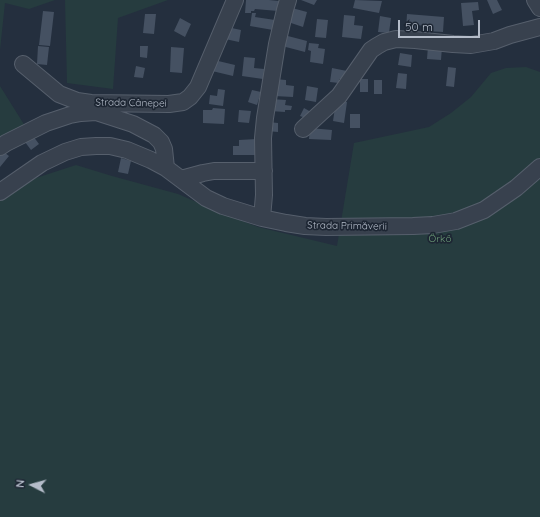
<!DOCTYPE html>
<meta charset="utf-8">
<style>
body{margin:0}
#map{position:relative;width:540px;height:517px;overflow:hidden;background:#242f3e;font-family:Quicksand,sans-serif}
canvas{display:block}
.north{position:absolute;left:12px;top:465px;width:40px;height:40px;-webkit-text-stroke:3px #1d2633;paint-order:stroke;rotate:276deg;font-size:11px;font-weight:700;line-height:16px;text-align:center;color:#b4bcc9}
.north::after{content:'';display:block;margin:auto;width:14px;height:18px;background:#b4bcc9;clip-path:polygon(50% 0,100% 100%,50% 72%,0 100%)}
.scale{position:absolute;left:398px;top:20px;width:82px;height:18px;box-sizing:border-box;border:2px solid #b4bcc9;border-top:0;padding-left:5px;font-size:12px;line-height:14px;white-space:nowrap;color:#b4bcc9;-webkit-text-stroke:3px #1d2633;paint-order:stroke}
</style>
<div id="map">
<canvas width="540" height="517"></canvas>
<div class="north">N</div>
<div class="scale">50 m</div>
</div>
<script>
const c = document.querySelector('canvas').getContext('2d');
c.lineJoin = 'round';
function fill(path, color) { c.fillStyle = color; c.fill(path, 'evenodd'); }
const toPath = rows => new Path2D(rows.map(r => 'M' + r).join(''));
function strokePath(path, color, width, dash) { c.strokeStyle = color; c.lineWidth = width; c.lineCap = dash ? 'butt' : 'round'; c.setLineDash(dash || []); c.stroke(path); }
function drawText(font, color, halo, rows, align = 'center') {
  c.font = font + ' Quicksand,sans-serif'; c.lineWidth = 3.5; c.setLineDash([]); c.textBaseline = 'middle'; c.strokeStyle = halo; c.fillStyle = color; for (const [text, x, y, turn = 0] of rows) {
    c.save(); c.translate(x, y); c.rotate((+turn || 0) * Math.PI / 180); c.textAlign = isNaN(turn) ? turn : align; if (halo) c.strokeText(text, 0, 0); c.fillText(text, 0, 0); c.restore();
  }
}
fill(toPath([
 [0,0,55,0,29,9,5,3,0,50],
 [65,0,168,0,118,18,113,89,67,83],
 [526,67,540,72,540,517,0,517,0,201,36,178,76,165,112,176,178,194,222,213,258,227,337,246,354,143,429,127,451,113,471,97,491,73,506,68],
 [0,86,25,126,0,138]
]), '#263c3f');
fill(toPath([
 [246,0,269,0,279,1,278,11,255,9,254,11,251,11,251,13,245,13],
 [301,0,317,0,314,5],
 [355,0,382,1,379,13,353,8],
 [487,0,497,0,502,10,493,14],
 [478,2,479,10,472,11,474,25,463,26,461,3],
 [292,8,307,12,303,27,288,22],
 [43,11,54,12,50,46,39,45],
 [252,13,256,13,255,17,275,20,273,30,250,26],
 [145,14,156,14,154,34,143,33],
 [407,14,444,17,443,32,427,31,427,26,416,25,416,31,406,30],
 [344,15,355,16,354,25,363,26,361,39,342,37],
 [380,16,391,18,389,33,378,32],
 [180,18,191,24,185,37,174,31],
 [317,19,328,20,326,38,315,37],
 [227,27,241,30,239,42,225,39],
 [284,35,307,41,305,52,282,46],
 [309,43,319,44,318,48,325,49,323,64,310,62,311,51,308,50],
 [38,46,49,47,47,65,37,64],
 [140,46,148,46,147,58,140,57],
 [428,46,442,47,441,60,427,59],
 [171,47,184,48,182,73,170,72],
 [400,53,412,55,411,67,398,65],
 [244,57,255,58,254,68,264,69,263,79,242,76],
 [214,60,235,65,233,76,212,71],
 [136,66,145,68,143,78,134,77],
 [448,67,456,68,454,87,446,86],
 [332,68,347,71,346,80,339,79,339,83,330,82],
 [398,73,407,74,406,89,396,88],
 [275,79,286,80,286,85,294,86,293,97,274,96],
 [360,79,368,79,368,92,360,92],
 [374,80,382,80,382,94,374,94],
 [307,86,318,88,316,102,305,100],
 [218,89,225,90,223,106,209,104,210,95,217,96],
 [252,90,261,92,257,105,248,102],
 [271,99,286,100,285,105,292,106,291,110,285,110,285,112,270,111],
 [336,101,347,102,344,123,333,121],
 [213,108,225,109,224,124,203,123,203,110,212,110],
 [304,108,311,112,308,119,300,116],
 [239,110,251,111,249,123,238,122],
 [350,114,360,114,360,128,350,128],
 [268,122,278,123,278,132,267,131],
 [310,128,332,130,331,140,309,139],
 [33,136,39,144,31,150,25,142],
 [257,139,257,155,233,155,233,146,239,146,239,140],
 [0,149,9,156,0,167],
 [121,158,131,161,128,174,118,172]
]), '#455162');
const minor = toPath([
 [535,0,540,8],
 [23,64,59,94,77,101,91,103,169,104,183,102,190,97,198,87,235,0],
 [303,129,339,96,371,50,377,46,384,42,396,39,415,40,453,44,471,45,494,41,510,35,540,27],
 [0,147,6,143,46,123,70,115,81,113,96,112,133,124,154,135,161,142,164,149,166,168],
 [181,179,203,173,214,171,264,171],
 [0,192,42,163,65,152,81,147,96,146,110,146,127,150,151,160,166,168,206,198,223,206,262,218,286,223,305,226,326,227,413,226,433,225,456,221,484,210,516,188,540,167],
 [262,218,264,195,263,138,265,118,277,44,285,10,288,0]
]);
strokePath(minor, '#565f6c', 18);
strokePath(minor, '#38414e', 16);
drawText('10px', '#b4bcc9', '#1d2633', [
 ["Strada Cânepei",131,103,1],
 ["Strada Primăverii",347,226,1]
]);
drawText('10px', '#6b9a76', '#1d2633', [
 ["Őrkő",440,239]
]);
</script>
